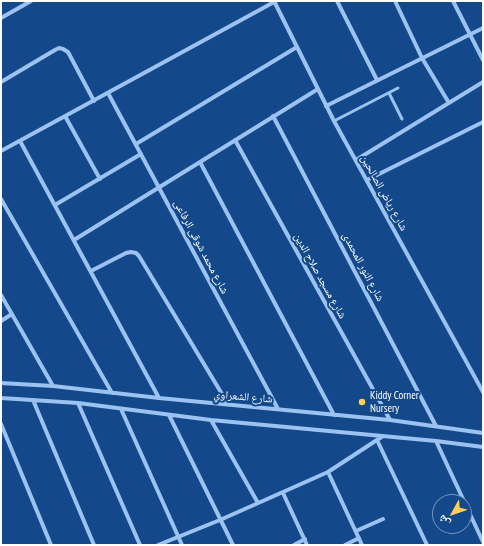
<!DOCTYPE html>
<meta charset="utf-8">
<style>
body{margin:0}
#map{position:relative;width:484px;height:546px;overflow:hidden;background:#13498b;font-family:"PT Sans Narrow","Noto Naskh Arabic",sans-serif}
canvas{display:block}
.frame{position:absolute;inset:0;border:2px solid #fff;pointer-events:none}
.north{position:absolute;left:432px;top:494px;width:40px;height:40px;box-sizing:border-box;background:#13498b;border:1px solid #7192b9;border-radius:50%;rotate:230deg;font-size:11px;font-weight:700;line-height:16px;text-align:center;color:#fff}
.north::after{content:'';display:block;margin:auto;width:14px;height:18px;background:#ffce5a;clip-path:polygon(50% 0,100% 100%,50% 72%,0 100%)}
</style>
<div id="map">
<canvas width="484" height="546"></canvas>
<div class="frame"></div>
<div class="north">ش</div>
</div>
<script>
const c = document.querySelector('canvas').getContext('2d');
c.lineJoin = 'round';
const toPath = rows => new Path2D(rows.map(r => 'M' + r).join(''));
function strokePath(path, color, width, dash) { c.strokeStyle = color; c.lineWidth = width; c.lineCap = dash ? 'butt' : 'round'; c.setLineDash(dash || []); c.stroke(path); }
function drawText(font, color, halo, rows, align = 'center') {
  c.font = font + ' "PT Sans Narrow","Noto Naskh Arabic",sans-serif'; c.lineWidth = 4; c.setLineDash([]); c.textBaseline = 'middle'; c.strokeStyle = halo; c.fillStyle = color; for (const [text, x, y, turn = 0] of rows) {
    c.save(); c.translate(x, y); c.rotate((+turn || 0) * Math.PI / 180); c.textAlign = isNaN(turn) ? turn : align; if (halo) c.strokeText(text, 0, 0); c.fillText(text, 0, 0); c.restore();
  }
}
strokePath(toPath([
 [389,93,402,119],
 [334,121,398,88]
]), '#9bc2f0', 3);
strokePath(toPath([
 [274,1,334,121,483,392],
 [337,1,377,80],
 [395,1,422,58,449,103],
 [453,1,483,60],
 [1,18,31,1],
 [1,82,55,50,59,48,63,49,68,52,94,101],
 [108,93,278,409],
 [326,106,483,28],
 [65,116,100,179],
 [273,116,436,426],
 [235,140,390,420],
 [20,141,159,398],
 [136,144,297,47],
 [1,151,276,1],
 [356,160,483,82],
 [200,162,334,415],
 [367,180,483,122],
 [1,199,112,393],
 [55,205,141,154],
 [74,240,318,89],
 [91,271,126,253,131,252,136,253,139,256,228,404],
 [1,295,53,386],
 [1,321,12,314],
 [1,383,53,386,159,398,390,420,483,433],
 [1,398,78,403,211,420,436,441,483,447],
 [33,400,94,545],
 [78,403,140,545],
 [121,409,182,545],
 [169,415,233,545],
 [211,420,258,503],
 [1,424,51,545],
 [377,440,427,545],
 [436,441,483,542],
 [328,472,362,545],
 [283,493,307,545],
 [356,531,383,519],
 [158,545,220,520,328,472,383,436],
 [294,545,305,539],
 [345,545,359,538]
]), '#9bc2f0', 4);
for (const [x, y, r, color] of [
 [362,402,4,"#ffce5a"]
]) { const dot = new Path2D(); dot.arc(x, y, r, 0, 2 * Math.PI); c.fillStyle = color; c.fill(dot); strokePath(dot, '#13498b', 1.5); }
drawText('11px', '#fff', '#13498b', [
 ["شارع رياض الصالحين",384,193,61],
 ["شارع محمد شوقى الرفاعى",201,247,62],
 ["شارع النور المحمدى",363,267,62],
 ["شارع مسجد صلاح الدين",320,276,61],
 ["شارع الشعراوي",243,397,5]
]);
drawText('11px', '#fff', '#13498b', [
 ["Kiddy Corner",370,396],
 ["Nursery",370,409]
], 'left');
</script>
